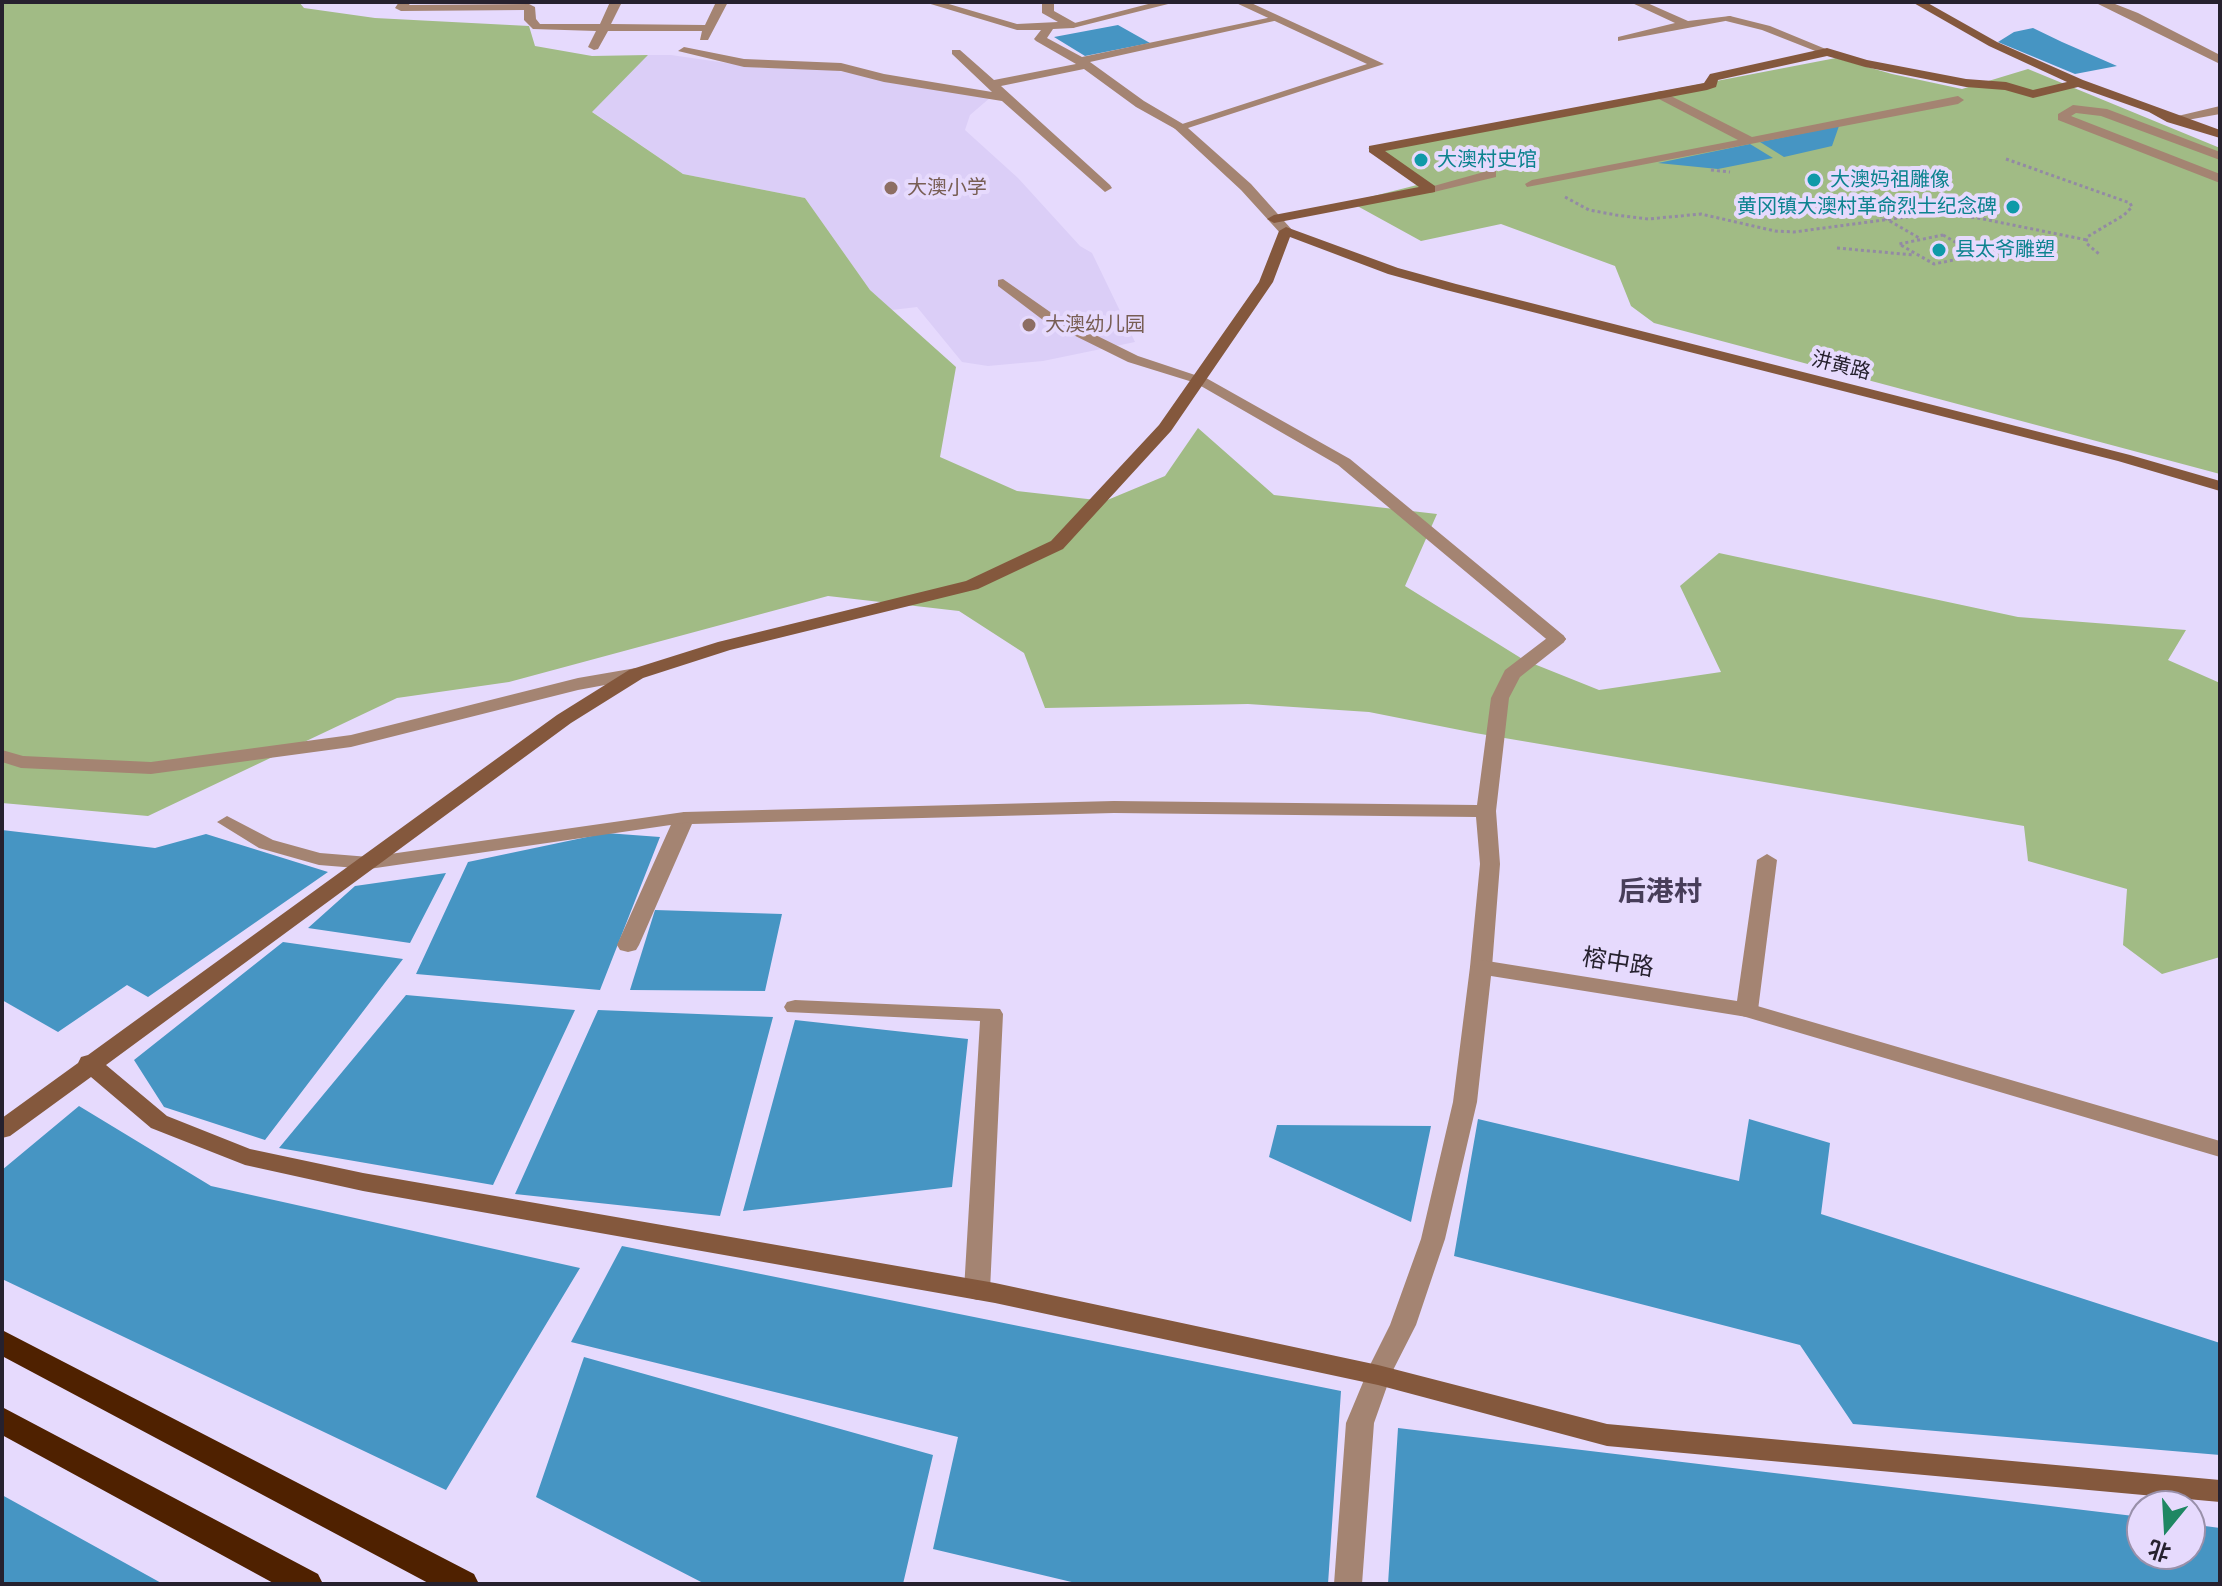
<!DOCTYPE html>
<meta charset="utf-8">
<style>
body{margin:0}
#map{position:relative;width:2222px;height:1586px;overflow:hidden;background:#e6dafd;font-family:Inter,"Noto Sans SC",sans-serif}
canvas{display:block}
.frame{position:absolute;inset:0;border:4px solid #26212e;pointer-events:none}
.north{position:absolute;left:2126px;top:1490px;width:80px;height:80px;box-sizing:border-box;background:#e6dafd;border:2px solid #9990aa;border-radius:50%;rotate:198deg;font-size:22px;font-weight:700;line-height:32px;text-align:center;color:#26212e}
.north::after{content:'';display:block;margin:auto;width:28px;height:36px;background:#1f8763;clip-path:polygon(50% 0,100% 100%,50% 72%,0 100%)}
</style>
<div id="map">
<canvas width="2222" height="1586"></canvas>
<div class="frame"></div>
<div class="north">北</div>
</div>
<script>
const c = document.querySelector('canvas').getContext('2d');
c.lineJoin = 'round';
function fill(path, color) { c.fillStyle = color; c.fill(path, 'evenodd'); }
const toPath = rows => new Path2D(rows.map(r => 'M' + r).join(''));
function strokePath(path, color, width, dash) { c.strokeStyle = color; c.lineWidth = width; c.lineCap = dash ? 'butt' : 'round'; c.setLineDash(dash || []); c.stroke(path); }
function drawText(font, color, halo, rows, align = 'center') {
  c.font = font + ' Inter,"Noto Sans SC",sans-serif'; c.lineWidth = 8; c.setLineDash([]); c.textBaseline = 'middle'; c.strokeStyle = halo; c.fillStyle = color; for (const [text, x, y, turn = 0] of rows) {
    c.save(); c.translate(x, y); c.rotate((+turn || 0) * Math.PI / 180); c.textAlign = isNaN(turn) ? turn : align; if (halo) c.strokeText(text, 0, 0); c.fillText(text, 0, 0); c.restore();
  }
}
fill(toPath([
 [648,55,671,55,761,68,821,68,991,97,970,115,965,130,1018,178,1080,246,1092,253,1135,342,1043,361,988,366,962,362,917,307,892,310,870,290,805,198,683,174,591,111]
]), '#dbcef7');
fill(toPath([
 [2,2,299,2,304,8,375,18,529,26,535,46,592,56,648,55,592,112,683,174,805,198,870,290,956,367,940,457,1017,491,1105,501,1165,476,1198,428,1274,495,1437,514,1405,586,1524,660,1599,690,1721,672,1680,586,1719,553,2018,617,2186,630,2168,660,2220,683,2220,957,2162,974,2123,945,2127,889,2028,861,2024,826,1475,733,1369,712,1248,704,1045,708,1024,653,959,611,828,596,509,682,397,698,148,816,2,803],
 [1836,58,1892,74,1962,89,2028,69,2220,148,2220,474,1654,323,1631,306,1615,266,1501,224,1421,241,1350,202,1417,185,1368,148]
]), '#a1bb85');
fill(toPath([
 [1118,25,1150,43,1085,56,1054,37],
 [2033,28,2062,42,2117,66,2075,74,1998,42,2014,32],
 [1839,126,1832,146,1784,157,1760,142],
 [1750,144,1773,158,1718,169,1658,163],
 [2,830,155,848,206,834,328,872,148,997,127,985,58,1032,2,1000],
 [606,833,660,837,600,990,416,974,468,862],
 [446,873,410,943,308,928,355,886],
 [655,910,782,914,765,991,630,990],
 [283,942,403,959,265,1140,164,1107,134,1060],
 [406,995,575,1010,493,1185,279,1148],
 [598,1010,773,1017,720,1216,515,1194],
 [795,1020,968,1039,952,1187,743,1211],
 [79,1106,211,1186,580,1268,446,1490,2,1279,2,1170],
 [1478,1119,1739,1181,1749,1119,1830,1143,1821,1214,2220,1343,2220,1455,1853,1424,1800,1345,1454,1256],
 [1277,1125,1431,1126,1411,1222,1269,1157],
 [622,1246,1341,1391,1328,1584,1080,1584,933,1549,958,1437,571,1342],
 [584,1357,933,1455,903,1584,705,1584,536,1497],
 [1398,1428,2142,1517,2142,1554,2190,1554,2190,1524,2220,1528,2220,1584,1388,1584],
 [2,1495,163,1584,2,1584]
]), '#4695c3');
strokePath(toPath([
 [2006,159,2130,203,2132,207,2124,215,2087,237,2086,243,2099,254],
 [1711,170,1730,172],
 [1843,194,1921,239],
 [1565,197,1589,210,1616,215,1648,219,1701,214,1775,231,1794,232,1936,213,1978,218,2087,240],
 [1943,235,1978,255,1934,264,1899,244,1943,235],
 [1837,248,1914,255]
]), '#938aa4', 3, [3, 3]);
fill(toPath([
 [399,2,411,2,409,5,529,4,535,7,536,19,540,24,600,24,610,2,622,2,611,24,705,25,716,2,728,2,708,40,700,40,702,31,608,31,598,49,594,50,588,47,596,31,533,29,524,20,524,10,401,11,395,8,399,2],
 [924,2,942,2,1017,24,1058,22,1042,13,1042,2,1054,2,1054,11,1079,25,1073,28,1053,29,1047,38,1082,57,1277,16,1283,19,1090,62,1144,101,1183,124,1183,130,1179,131,1136,107,1084,69,1001,86,1110,185,1112,188,1105,192,1002,101,884,82,841,71,744,67,678,51,684,47,744,59,841,63,884,74,992,92,952,54,952,50,960,50,994,80,1076,64,1036,41,1034,39,1041,30,1017,30,924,2],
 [1630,2,1645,2,1688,21,1730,16,1736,19,1618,41,1618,37,1675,23,1630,2],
 [2094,2,2110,2,2138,13,2220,55,2220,64,2094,2],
 [1003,279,1053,314,1138,356,1207,379,1199,384,1128,362,1043,320,998,286,998,280,1003,279],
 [1557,634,1563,635,1566,639,1563,643,1520,677,1509,698,1496,811,1500,864,1492,967,1489,972,1473,972,1470,967,1480,864,1476,817,1114,813,692,824,639,945,636,950,628,952,620,950,617,945,674,818,684,812,1114,801,1477,805,1491,698,1505,670,1551,635,1557,634],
 [1747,1003,2220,1141,2220,1157,1739,1015,1736,1010,1739,1005,1747,1003],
 [1378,1365,1387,1368,1391,1375,1374,1423,1362,1584,1334,1584,1346,1423,1369,1368,1378,1365]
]), '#a48472');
fill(toPath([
 [1156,2,1176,2,1073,28,1067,25,1156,2],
 [1234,2,1249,2,1384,64,1188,128,1251,184,1293,231,1286,235,1281,234,1241,190,1173,127,1367,64,1234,2],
 [1730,16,1770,26,1833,52,1823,54,1762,30,1726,21,1726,17,1730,16],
 [1661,91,1752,137,1958,96,1964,100,1958,104,1527,187,1525,184,1532,180,1738,140,1657,98,1657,92,1661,91],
 [2073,105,2107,109,2220,152,2220,160,2101,116,2076,113,2071,116,2220,174,2220,183,2058,120,2058,114,2073,105],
 [2220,106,2220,114,2171,123,2165,119,2220,106],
 [1491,170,1496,171,1496,177,1430,193,1423,189,1491,170],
 [1199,374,1350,459,1563,635,1566,639,1563,643,1551,643,1338,465,1194,382,1191,379,1199,374],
 [636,668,645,674,643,678,578,690,351,747,151,774,21,768,2,762,2,750,23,756,151,762,351,735,578,678,636,668],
 [684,812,691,814,694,818,691,822,369,869,319,865,259,848,217,822,227,816,273,840,320,853,369,857,684,812],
 [1767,854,1777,860,1758,1010,1755,1015,1747,1017,1491,976,1477,1102,1445,1239,1416,1325,1387,1382,1378,1385,1369,1382,1365,1375,1390,1325,1421,1239,1453,1102,1470,967,1473,962,1481,960,1737,1001,1757,860,1767,854],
 [795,1000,1000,1009,1003,1014,990,1290,986,1297,977,1300,968,1297,964,1290,980,1021,787,1012,784,1007,787,1002,795,1000]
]), '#a48472');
fill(toPath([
 [1912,2,1926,2,1997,42,2083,80,2220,130,2220,138,2167,122,2149,112,2078,87,2033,98,2005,90,1966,87,1865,67,1827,56,1718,80,1716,87,1707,90,1385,151,1435,186,1435,192,1274,223,1267,219,1274,215,1419,187,1369,152,1369,146,1704,83,1710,74,1827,48,1867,60,1966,79,2006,82,2033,90,2067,82,1989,46,1912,2],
 [1286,227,1398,268,1456,284,2130,455,2220,481,2220,491,2118,461,1446,290,1388,274,1290,237,1273,282,1171,431,1063,549,978,589,730,650,643,678,571,723,106,1065,167,1116,250,1149,363,1173,995,1283,1378,1365,1607,1424,2220,1480,2220,1502,1607,1446,1378,1385,995,1303,363,1191,245,1165,151,1128,91,1077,10,1136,2,1138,2,1118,78,1063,81,1057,88,1055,557,715,629,670,718,642,966,581,1051,541,1159,425,1259,282,1279,231,1286,227]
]), '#84583d');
fill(toPath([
 [2,1330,474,1574,479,1584,430,1584,2,1356,2,1330],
 [2,1407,318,1574,323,1584,275,1584,2,1435,2,1407]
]), '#4f2100');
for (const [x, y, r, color] of [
 [1421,160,8,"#0f9aa8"],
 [1814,180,8,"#0f9aa8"],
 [891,188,8,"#8d6e63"],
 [2013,207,8,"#0f9aa8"],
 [1939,250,8,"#0f9aa8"],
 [1029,325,8,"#8d6e63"]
]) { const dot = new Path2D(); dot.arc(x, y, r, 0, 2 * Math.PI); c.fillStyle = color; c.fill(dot); strokePath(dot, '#e6dafd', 3); }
drawText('20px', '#0d838f', '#e6dafd', [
 ["大澳村史馆",1437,160],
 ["大澳妈祖雕像",1830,180],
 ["黄冈镇大澳村革命烈士纪念碑",1997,207,"right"],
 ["县太爷雕塑",1955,250]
], 'left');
drawText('20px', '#785e54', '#e6dafd', [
 ["大澳小学",907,188],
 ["大澳幼儿园",1045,325]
], 'left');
drawText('20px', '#26212e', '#e6dafd', [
 ["汫黄路",1841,366,14]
]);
drawText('24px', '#26212e', '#e6dafd', [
 ["榕中路",1618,963,9]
]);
drawText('bold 28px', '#473d59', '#e6dafd', [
 ["后港村",1660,893]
]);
</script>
